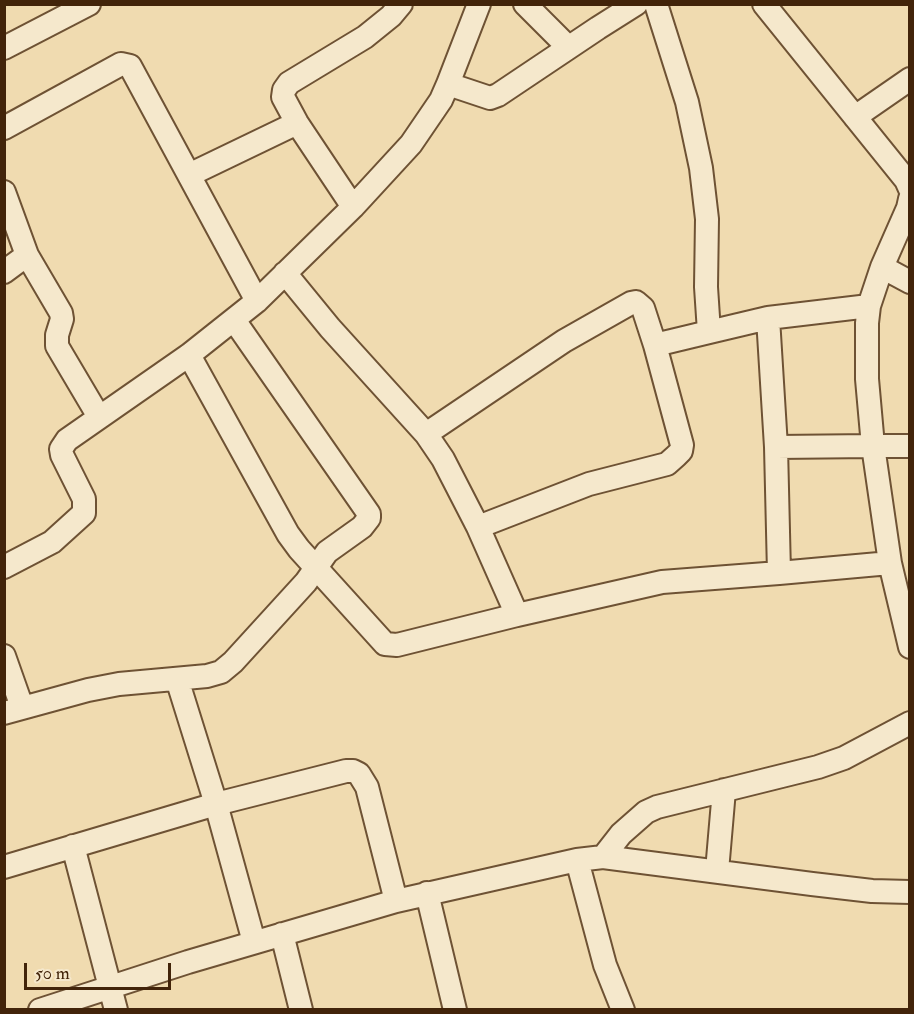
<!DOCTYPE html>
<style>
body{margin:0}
#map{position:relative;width:914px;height:1014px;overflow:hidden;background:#f0dbb0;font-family:"IM FELL Double Pica",serif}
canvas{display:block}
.frame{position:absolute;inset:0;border:6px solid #42240a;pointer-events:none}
.scale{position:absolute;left:24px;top:963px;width:147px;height:27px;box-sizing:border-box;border:3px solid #42240a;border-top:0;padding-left:8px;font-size:18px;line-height:21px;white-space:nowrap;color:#42240a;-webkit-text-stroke:4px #f5e8cc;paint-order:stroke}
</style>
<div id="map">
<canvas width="914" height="1014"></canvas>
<div class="frame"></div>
<div class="scale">50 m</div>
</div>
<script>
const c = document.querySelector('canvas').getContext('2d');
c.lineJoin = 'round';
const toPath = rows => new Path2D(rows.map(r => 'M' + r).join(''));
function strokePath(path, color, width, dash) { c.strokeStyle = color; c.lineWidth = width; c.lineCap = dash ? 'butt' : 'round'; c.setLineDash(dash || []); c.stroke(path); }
const minor = toPath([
 [479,4,448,84,490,98,498,95,598,28,636,4],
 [525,4,568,47],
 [656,4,687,102,701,168,707,219,706,287,709,332,768,318],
 [764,4,906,180,910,189],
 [4,48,89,4],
 [855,117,910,79],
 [4,128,121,64,130,66,257,301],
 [189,175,297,123],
 [4,192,27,255,61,313,62,319,57,335,57,346,99,417],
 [910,199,908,208,882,267,910,282],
 [353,207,297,123,283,97,284,90,289,83,365,37,391,16,401,4],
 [882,267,869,306,867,323,867,379,873,446,910,446],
 [4,272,27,255],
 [285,273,330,328,426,434,443,459,478,527],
 [709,332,655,345,682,445,681,451,676,456,667,464,589,484,478,527,517,615,662,582,779,573],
 [189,355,288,534,299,549,385,644,397,645,517,615],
 [426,434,564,341,631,303,636,302,643,308,655,345],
 [776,447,768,318,869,306],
 [890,563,779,573,776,447,873,446,890,563,910,647],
 [4,567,52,542,84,513,84,499,62,455,61,449,67,440,189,355,257,301,353,207,411,144,441,100,448,84],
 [4,656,22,707],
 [177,679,216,804,254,942],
 [4,713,88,690,119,684,207,676,221,672,233,662,306,582,327,552,362,527,369,518,369,514,234,320],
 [73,846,116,1010],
 [603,857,621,834,646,812,657,807,818,767,844,758,910,723],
 [577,860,605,965,623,1010],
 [4,867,216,804,346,771,353,771,359,774,367,787,396,901],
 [717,871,724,790],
 [427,893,455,1010],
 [282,934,301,1010],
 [40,1010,188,962,396,901,577,860,603,857,812,884,872,891,910,892]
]);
strokePath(minor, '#6e5234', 26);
strokePath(minor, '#f5e8cc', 22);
</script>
